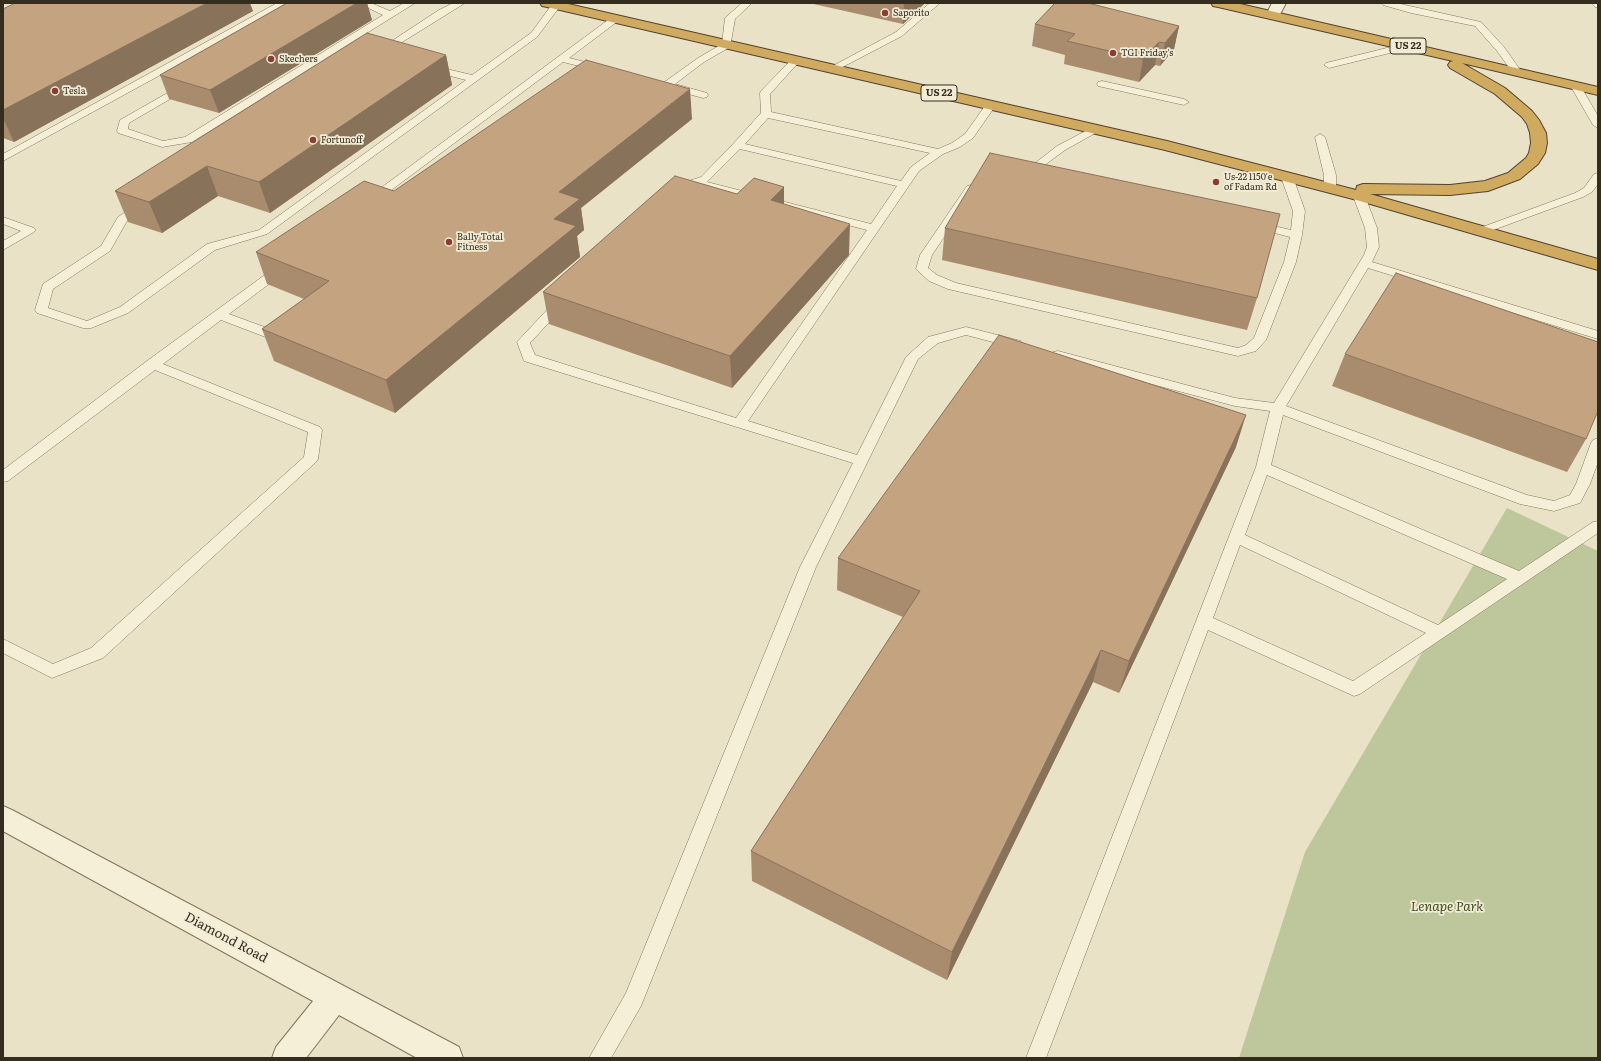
<!DOCTYPE html>
<style>
body{margin:0}
#map{position:relative;width:1601px;height:1061px;overflow:hidden;background:#eae2c6;font-family:Literata,serif}
canvas{display:block}
.frame{position:absolute;inset:0;border:4px solid #352c20;pointer-events:none}
</style>
<div id="map">
<canvas width="1601" height="1061"></canvas>
<div class="frame"></div>
</div>
<script>
const c = document.querySelector('canvas').getContext('2d');
c.lineJoin = 'round';
function fill(path, color) { c.fillStyle = color; c.fill(path, 'evenodd'); }
const toPath = rows => new Path2D(rows.map(r => 'M' + r).join(''));
function strokePath(path, color, width, dash) { c.strokeStyle = color; c.lineWidth = width; c.lineCap = dash ? 'butt' : 'round'; c.setLineDash(dash || []); c.stroke(path); }
function drawText(font, color, halo, rows, align = 'center') {
  c.font = font + ' Literata,serif'; c.lineWidth = 3.5; c.setLineDash([]); c.textBaseline = 'middle'; c.strokeStyle = halo; c.fillStyle = color; for (const [text, x, y, turn = 0] of rows) {
    c.save(); c.translate(x, y); c.rotate((+turn || 0) * Math.PI / 180); c.textAlign = isNaN(turn) ? turn : align; if (halo) c.strokeText(text, 0, 0); c.fillText(text, 0, 0); c.restore();
  }
}
fill(toPath([
 [1507,508,1598,551,1598,1058,1239,1058,1305,852]
]), '#bdc79b');
const lane = toPath([
 [277,3,287,3,283,8,3,161,3,154,277,3],
 [347,3,371,3,390,11,404,3,415,3,192,142,162,147,118,133,117,131,120,120,185,83,189,84,190,86,189,88,129,123,128,129,163,141,185,137,383,15,366,7,352,6,347,3],
 [453,3,465,3,383,54,377,54,375,52,439,10,453,3],
 [553,3,559,3,561,5,537,37,267,234,215,250,128,313,91,328,83,328,37,313,35,310,43,284,101,246,118,217,139,203,147,203,149,205,127,221,110,251,53,289,48,308,87,321,120,307,207,244,259,230,466,80,427,70,425,68,427,66,430,65,472,75,531,33,553,3],
 [742,3,752,3,735,19,730,47,704,62,675,84,707,93,708,95,707,97,703,98,663,87,662,85,663,83,698,58,722,44,725,18,742,3],
 [930,3,940,3,902,36,835,71,832,72,827,69,896,32,930,3],
 [1381,3,1396,3,1481,22,1504,47,1521,71,1516,74,1513,73,1497,51,1475,26,1411,13,1383,5,1381,3],
 [1591,3,1598,3,1598,8,1595,7,1591,3],
 [615,16,620,19,618,21,569,58,602,66,604,68,602,70,599,71,563,62,374,203,366,203,364,201,366,199,612,17,615,16],
 [1407,43,1412,46,1410,48,1329,68,1324,65,1326,63,1407,43],
 [796,57,799,58,801,60,799,62,770,94,771,112,938,149,952,143,965,134,987,103,995,103,996,105,973,138,960,147,943,154,919,171,748,421,857,455,906,357,928,337,966,327,1021,341,1022,344,1021,347,1016,348,966,335,938,343,918,359,816,567,641,1006,611,1058,589,1058,626,993,800,567,853,463,524,361,517,342,558,298,566,298,568,301,566,304,530,343,535,355,736,418,867,230,696,186,677,191,671,188,673,186,701,177,734,143,761,113,760,93,761,91,793,58,796,57],
 [768,118,930,153,911,167,901,181,745,144,768,118],
 [740,149,897,186,871,224,707,182,740,149],
 [1102,81,1184,99,1189,102,1184,105,1098,86,1097,84,1098,82,1102,81],
 [1575,82,1580,85,1598,116,1598,128,1593,125,1570,85,1575,82],
 [1095,126,1100,129,1099,131,1065,150,1034,173,1030,174,1025,171,1057,146,1095,126],
 [1320,134,1325,137,1336,175,1336,188,1330,191,1324,188,1324,175,1315,137,1320,134],
 [1598,173,1598,184,1592,192,1583,197,1485,233,1477,233,1475,231,1477,229,1575,193,1584,188,1594,174,1598,173],
 [1287,174,1293,177,1305,211,1302,235,1296,262,1266,340,1256,351,1238,356,948,289,929,281,916,269,920,255,967,186,971,185,977,188,932,255,928,268,937,275,956,283,1238,348,1246,345,1254,338,1284,262,1290,237,1252,227,1250,225,1252,223,1256,222,1291,230,1293,211,1281,177,1287,174],
 [1359,193,1365,196,1377,228,1379,247,1372,262,1598,331,1598,339,1368,268,1286,406,1527,495,1554,501,1570,495,1576,484,1591,443,1593,440,1598,438,1598,462,1590,484,1580,503,1554,511,1520,504,1283,415,1271,465,1519,571,1593,522,1598,521,1598,533,1360,694,1354,696,1208,630,1046,1058,1026,1058,1256,467,1270,411,1235,406,1053,358,1051,355,1053,352,1058,351,1235,398,1274,403,1364,255,1367,247,1365,228,1353,196,1359,193],
 [1267,475,1507,579,1438,625,1245,535,1267,475],
 [1240,545,1426,633,1353,681,1213,618,1240,545],
 [3,217,34,228,36,230,34,232,3,250,3,241,21,231,3,224,3,217],
 [281,265,285,266,287,269,285,272,229,314,286,335,287,338,286,341,276,341,221,320,163,364,320,427,322,430,318,459,316,462,103,658,52,678,3,653,3,639,53,664,91,648,304,457,308,432,155,370,8,481,3,482,3,470,147,361,277,266,281,265]
]);
const street = toPath([
 [1272,3,1286,3,1278,18,1273,19,1268,18,1266,15,1272,3],
 [3,806,12,810,459,1047,463,1058,417,1058,339,1015,306,1058,272,1058,276,1047,313,1001,3,831,3,806]
]);
const highway = toPath([
 [540,3,564,3,1167,141,1356,190,1357,186,1363,184,1450,185,1485,181,1508,173,1526,158,1529,153,1531,143,1530,133,1527,124,1522,117,1495,94,1450,68,1448,65,1450,62,1453,61,1218,7,1213,6,1211,3,1236,3,1598,87,1598,95,1462,63,1505,88,1532,111,1539,120,1546,133,1547,143,1545,153,1538,164,1520,179,1488,191,1450,195,1370,194,1598,259,1598,270,1353,199,1165,150,547,7,542,6,540,3]
]);
strokePath(lane, '#83755d', 1);
strokePath(street, '#83755d', 2);
strokePath(highway, '#514331', 2);
fill(lane, '#f5efd8');
fill(street, '#f5efd8');
fill(highway, '#d0aa5f');
fill(toPath([
 [287,3,367,3,372,20,219,113,169,99,160,75],
 [809,3,925,3,903,24],
 [3,9,253,11,14,142,3,138],
 [1035,24,1179,26,1174,49,1160,66,1155,65,1139,82,1064,64,1065,55,1032,46],
 [446,55,452,85,270,213,218,196,162,233,128,222,115,191],
 [692,119,581,208,584,230,577,236,580,257,395,413,274,361,262,329,304,299,267,284,256,252,394,191],
 [784,187,784,204,849,255,732,388,549,324,543,292,737,194],
 [945,228,1257,298,1247,330,942,260],
 [1345,354,1586,439,1567,472,1332,386],
 [1236,447,1119,693,1093,682,947,980,752,881,751,851,903,617,837,590,838,558]
]), '#a98c6e');
fill(toPath([
 [207,3,250,3,253,11,14,142,3,118,3,110],
 [357,3,367,3,372,20,219,113,210,90],
 [904,3,925,3,903,24],
 [1179,26,1174,49,1160,66,1165,43],
 [1159,42,1155,65,1139,82,1143,59],
 [446,55,452,85,270,213,259,182],
 [690,89,692,119,581,208,584,230,577,236,580,257,395,413,386,380,554,219,559,192],
 [207,166,218,196,162,233,149,202],
 [784,187,784,218,771,200],
 [850,224,849,255,732,388,730,356],
 [1246,415,1236,447,1119,693,1129,661],
 [1101,650,1093,682,947,980,952,952]
]), '#89725a');
const building = toPath([
 [15,3,207,3,3,110,3,9,15,3],
 [287,3,357,3,210,90,160,75,287,3],
 [1055,3,1088,3,1179,26,1165,43,1159,42,1143,59,1067,41,1075,34,1035,24,1055,3],
 [367,33,446,55,259,182,207,166,149,202,115,191,367,33],
 [586,60,690,89,559,192,580,199,554,219,576,226,386,380,262,329,329,281,256,252,364,181,394,191,586,60],
 [990,153,1280,214,1257,298,945,228,990,153],
 [675,176,737,194,754,178,784,187,771,200,850,224,730,356,543,292,675,176],
 [1396,273,1598,342,1598,411,1586,439,1345,354,1396,273],
 [999,335,1246,415,1129,661,1101,650,952,952,751,851,920,591,838,558,999,335]
]);
fill(building, '#c4a380');
strokePath(building, '#89725a', 1);
for (const [x, y, r, color] of [
 [885,13,4,"#8c3c34"],
 [1113,53,4,"#8c3c34"],
 [271,59,4,"#8c3c34"],
 [55,91,4,"#8c3c34"],
 [313,140,4,"#8c3c34"],
 [1216,182,4,"#8c3c34"],
 [449,242,4,"#8c3c34"]
]) { const dot = new Path2D(); dot.arc(x, y, r, 0, 2 * Math.PI); c.fillStyle = color; c.fill(dot); strokePath(dot, '#f2ecd5', 1.5); }
drawText('9px', '#352c20', '#f2ecd5', [
 ["Saporito",893,13],
 ["TGI Friday's",1121,53],
 ["Skechers",279,59],
 ["Tesla",63,91],
 ["Fortunoff",321,140],
 ["Us-22 1150'e",1224,177],
 ["of Fadam Rd",1224,187],
 ["Bally Total",457,237],
 ["Fitness",457,247]
], 'left');
for (const [x, y, w] of [
 [1408,46,36],
 [939,93,36]
]) { const box = new Path2D(); box.roundRect(x - w / 2, y - 8, w, 16, 3); c.fillStyle = '#f2ecd5'; c.fill(box); strokePath(box, '#352c20', 1); }
drawText('bold 10px', '#352c20', null, [
 ["US 22",1408,46],
 ["US 22",939,93]
]);
drawText('italic 13px', '#424f28', '#f2ecd5', [
 ["Lenape Park",1447,907]
]);
drawText('13px', '#352c20', '#f2ecd5', [
 ["Diamond Road",226,938,28]
]);
</script>
